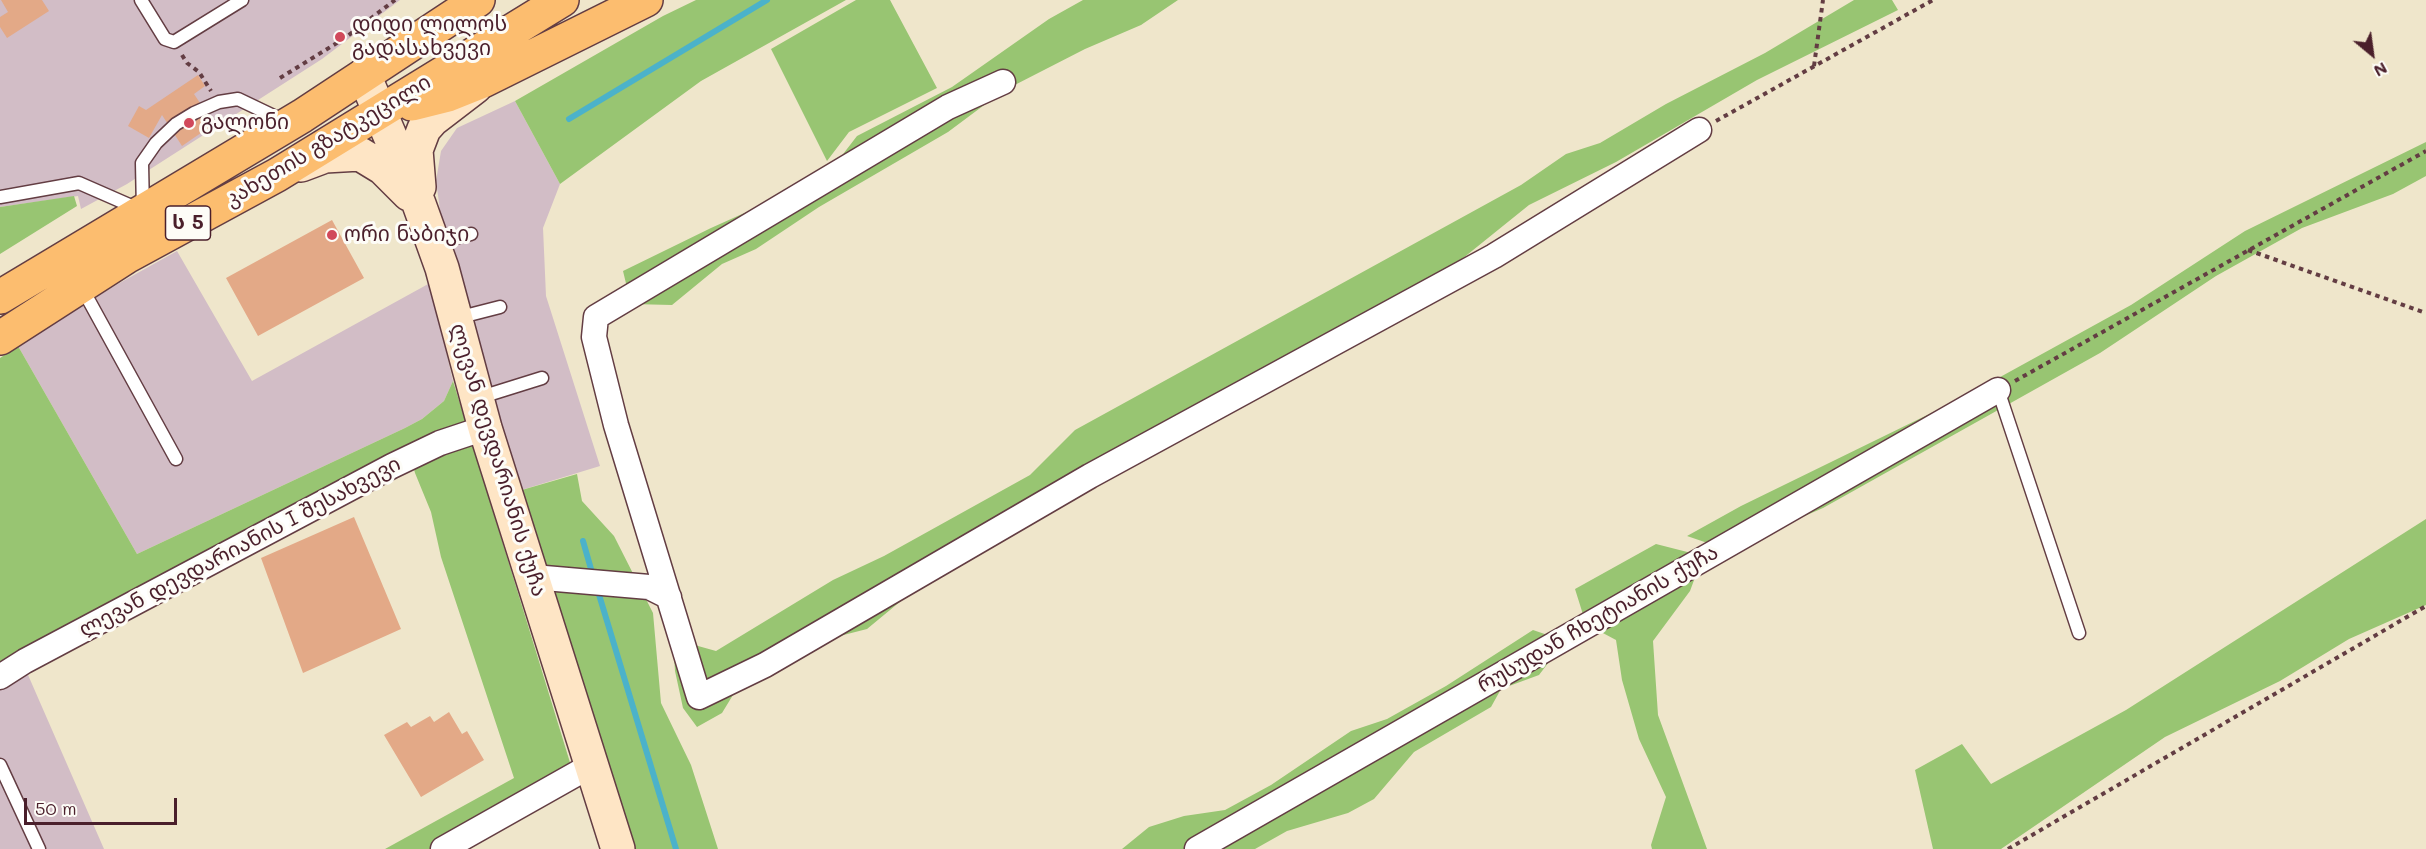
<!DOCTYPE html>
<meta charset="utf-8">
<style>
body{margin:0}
#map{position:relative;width:2426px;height:849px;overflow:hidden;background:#efe6cb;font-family:Mali,sans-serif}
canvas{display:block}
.north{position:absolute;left:2342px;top:24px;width:60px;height:60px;-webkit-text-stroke:4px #fdfcf7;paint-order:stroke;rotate:151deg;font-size:16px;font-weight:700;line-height:24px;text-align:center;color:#4a1f2b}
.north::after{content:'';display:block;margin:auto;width:21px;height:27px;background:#4a1f2b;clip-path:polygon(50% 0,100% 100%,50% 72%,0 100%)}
.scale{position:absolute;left:24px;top:798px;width:153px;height:27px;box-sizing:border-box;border:3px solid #4a1f2b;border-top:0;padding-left:8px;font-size:18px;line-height:21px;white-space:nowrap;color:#4a1f2b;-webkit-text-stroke:4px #fdfcf7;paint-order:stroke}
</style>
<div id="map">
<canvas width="2426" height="849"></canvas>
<div class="north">N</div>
<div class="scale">50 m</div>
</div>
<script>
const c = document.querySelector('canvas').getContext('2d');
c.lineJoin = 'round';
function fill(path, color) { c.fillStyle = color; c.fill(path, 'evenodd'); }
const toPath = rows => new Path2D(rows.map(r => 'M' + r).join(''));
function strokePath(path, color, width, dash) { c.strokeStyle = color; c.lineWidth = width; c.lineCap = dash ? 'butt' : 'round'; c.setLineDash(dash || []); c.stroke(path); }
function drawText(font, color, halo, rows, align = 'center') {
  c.font = font + ' Mali,"Noto Sans Georgian",sans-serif'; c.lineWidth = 6; c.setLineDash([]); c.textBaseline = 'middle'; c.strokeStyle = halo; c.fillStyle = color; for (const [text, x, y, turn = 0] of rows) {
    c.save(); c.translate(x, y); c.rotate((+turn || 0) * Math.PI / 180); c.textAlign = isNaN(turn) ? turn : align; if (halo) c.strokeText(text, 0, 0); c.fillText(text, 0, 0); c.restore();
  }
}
fill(toPath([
 [0,0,400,0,322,59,127,184,81,209,78,196,0,207],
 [515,101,560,184,543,228,546,296,600,466,515,492,445,246,436,181,441,151,457,128],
 [177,251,252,381,430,283,453,381,444,401,422,419,405,428,137,554,18,346,116,285],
 [25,668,104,849,0,849,0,684]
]), '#d2bdc6');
fill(toPath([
 [696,0,846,0,701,81,560,184,515,101,663,16],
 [856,0,890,0,937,88,849,132,827,161,771,49],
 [1083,0,1178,0,1141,25,1085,49,1003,91,948,132,819,207,756,249,722,264,672,305,631,304,623,271,711,228,791,192,830,171,857,136,952,87,1049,19],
 [1854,0,1892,0,1898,10,1757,80,1616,162,1529,205,1457,263,913,591,867,629,820,641,736,690,722,713,697,727,683,708,675,671,673,639,716,651,833,580,884,556,1030,475,1075,430,1521,185,1566,154,1600,143,1666,104,1765,53],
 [2426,142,2426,176,2393,194,2302,228,2216,276,2100,353,1823,508,1761,535,1731,551,1687,536,1741,506,1962,398,2131,305,2245,231],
 [74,196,77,206,0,254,0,207],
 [18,346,137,554,405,428,422,419,444,401,453,381,572,769,432,849,385,849,514,778,441,557,431,512,415,473,408,445,0,666,0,358],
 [577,474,582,501,614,536,653,613,661,703,691,765,718,849,632,849,515,492],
 [2426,519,2426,605,2349,639,2280,681,2165,737,2001,849,1933,849,1915,770,1962,744,1991,784,2126,710],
 [1656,544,1703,556,1690,591,1653,641,1658,715,1707,849,1652,849,1651,845,1666,797,1639,739,1622,680,1616,640,1586,624,1575,589],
 [1533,630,1565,641,1539,675,1501,689,1491,707,1414,752,1374,799,1348,813,1287,831,1255,849,1122,849,1149,827,1184,816,1225,810,1271,785,1351,731,1387,719,1446,686]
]), '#98c572');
strokePath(toPath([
 [569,119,767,0],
 [583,541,593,576],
 [597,588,676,849]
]), '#4bb2ca', 6);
fill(toPath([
 [1,0,42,0,49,11,7,38,0,27,0,17,8,12],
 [198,75,205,86,194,94,214,124,182,146,162,115,149,138,128,126,139,106,146,110],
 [332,220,364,278,258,336,226,278],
 [354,517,401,629,303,673,261,558],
 [449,712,462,734,467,731,484,760,421,797,384,735,407,722,411,727,430,716,434,722]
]), '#e3a987');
const lane = toPath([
 [141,0,165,39,174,42,242,0],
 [0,197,79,183,143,211,142,163,156,143,176,124,194,113,219,102,238,99,284,121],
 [434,243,471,234],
 [82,288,176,459],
 [457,318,500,307],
 [1998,390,2079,633],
 [478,398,542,378],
 [0,765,39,849]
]);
const street = toPath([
 [1003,82,948,107,596,317,594,337,616,425,699,697,765,665,1090,476,1494,256,1699,130],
 [533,577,649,587,669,597],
 [0,677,25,661,392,466,440,443,485,428],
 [443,849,592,765],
 [1197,849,1998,390]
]);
const secondary = toPath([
 [364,75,419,204,442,268,485,428,618,849],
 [301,165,325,156,360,154,383,168,409,194],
 [419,187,416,150,424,129,432,120,475,87]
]);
const highway = toPath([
 [412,104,448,95,483,81,646,0],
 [0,297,302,116,478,0],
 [0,338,126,257,277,175,562,0]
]);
strokePath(lane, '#633d43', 15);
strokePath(street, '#633d43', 27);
strokePath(secondary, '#633d43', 36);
strokePath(highway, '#633d43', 36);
strokePath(toPath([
 [182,55,187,63,199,72,211,91],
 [1814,66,1823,0],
 [280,78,345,38,395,0],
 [1716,121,1933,0],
 [2248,250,2426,313],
 [2015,381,2426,151],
 [2008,849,2426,606]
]), '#633d43', 4, [4.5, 4.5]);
strokePath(lane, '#fff', 12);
strokePath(street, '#fff', 24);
strokePath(secondary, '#fee5c5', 33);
strokePath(highway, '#fcbd6f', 33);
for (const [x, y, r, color] of [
 [340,37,6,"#d1495b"],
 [189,123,6,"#d1495b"],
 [332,235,6,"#d1495b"]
]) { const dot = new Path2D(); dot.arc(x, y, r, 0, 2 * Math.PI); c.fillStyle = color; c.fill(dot); strokePath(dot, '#fdfcf7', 2); }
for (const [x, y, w] of [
 [188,223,45]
]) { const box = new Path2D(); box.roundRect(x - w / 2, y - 17, w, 34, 4.5); c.fillStyle = '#fdfcf7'; c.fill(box); strokePath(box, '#4a1f2b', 1.5); }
drawText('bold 20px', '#4a1f2b', null, [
 ["ს 5",188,223]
]);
drawText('21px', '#4a1f2b', '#fdfcf7', [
 ["დიდი ლილოს",352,25],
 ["გადასახვევი",352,49],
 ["გალონი",201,123],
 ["ორი ნაბიჯი",344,235]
], 'left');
drawText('21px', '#4a1f2b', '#fdfcf7', [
 ["კახეთის გზატკეცილი",328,141,-31],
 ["ლევან დევდარიანის ქუჩა",498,460,73],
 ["ლევან დევდარიანის I შესახვევი",240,547,-28],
 ["რუსუდან ჩხეტიანის ქუჩა",1598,619,-30]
]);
</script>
